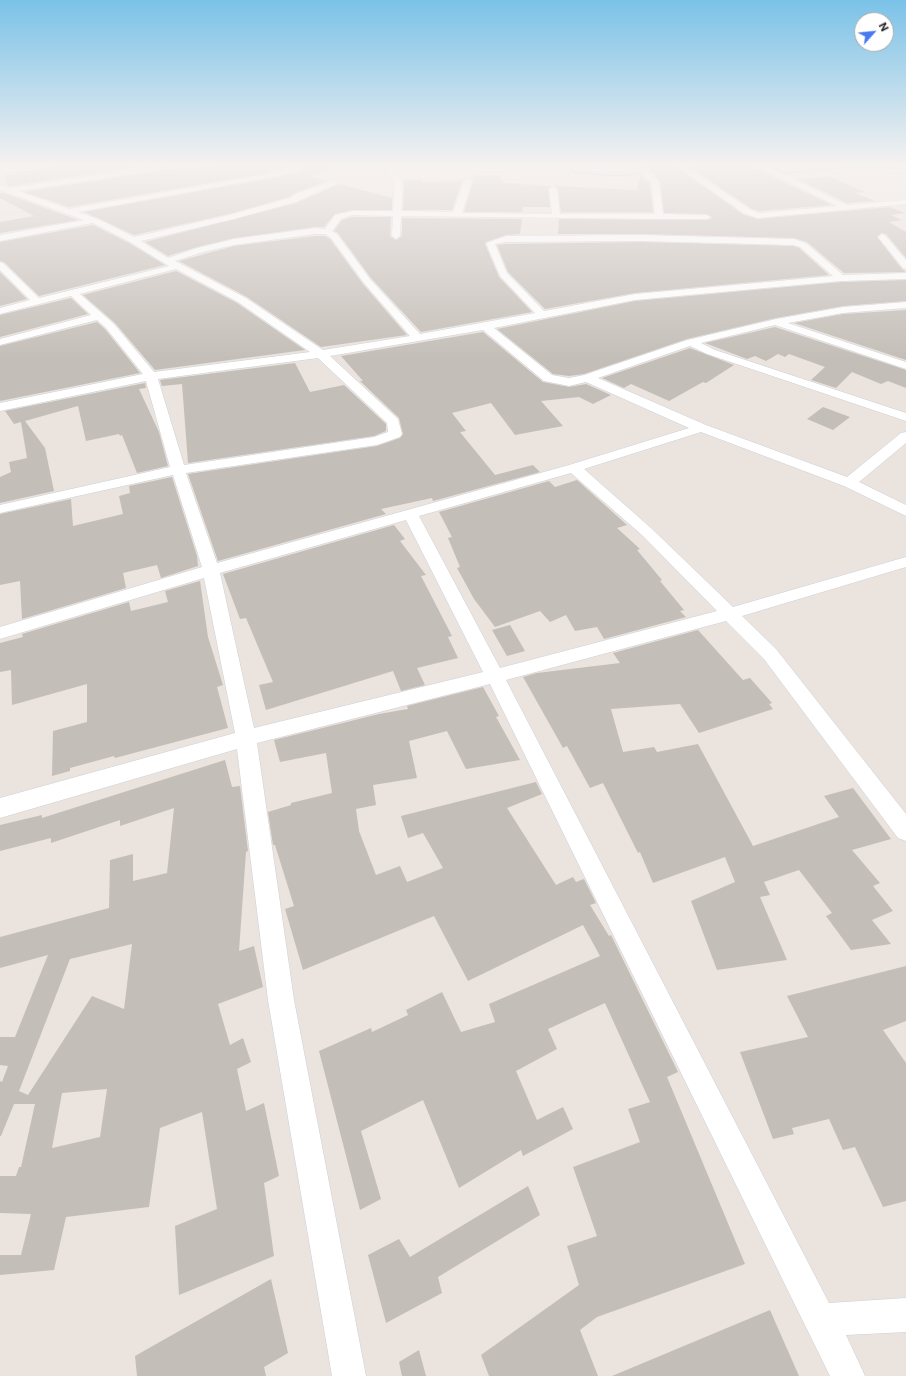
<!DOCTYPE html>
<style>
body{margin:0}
#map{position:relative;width:906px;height:1376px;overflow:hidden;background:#ebe3dd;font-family:Commissioner,sans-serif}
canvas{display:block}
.north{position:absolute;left:854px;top:12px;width:40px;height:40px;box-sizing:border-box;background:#fff;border:1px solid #aaa;border-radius:50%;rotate:63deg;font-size:11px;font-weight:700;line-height:16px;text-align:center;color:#2a2a2a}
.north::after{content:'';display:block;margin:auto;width:14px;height:18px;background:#477aee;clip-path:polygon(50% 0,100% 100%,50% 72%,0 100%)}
</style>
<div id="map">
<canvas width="906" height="1376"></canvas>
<div class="north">N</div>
</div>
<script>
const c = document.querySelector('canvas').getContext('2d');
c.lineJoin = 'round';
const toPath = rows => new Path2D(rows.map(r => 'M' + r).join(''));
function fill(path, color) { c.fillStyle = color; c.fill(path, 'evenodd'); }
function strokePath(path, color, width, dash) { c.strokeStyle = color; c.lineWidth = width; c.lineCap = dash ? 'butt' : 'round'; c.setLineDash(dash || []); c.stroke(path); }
fill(toPath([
 [445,166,452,166,451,167,445,166],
 [567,166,570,166,574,171,615,175,651,172,652,173,615,177,573,173,567,166],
 [766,166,771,166,786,172,847,166,880,166,906,168,906,170,861,167,786,174,766,166]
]), '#76d6e7');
fill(toPath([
 [57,166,141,166,10,186,8,186,5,179,5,175],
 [215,166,289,166,267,173,69,207,24,192,170,169],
 [305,166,328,166,328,171,310,176,327,181,297,192,289,197,229,214,134,235,98,218,84,212,267,179,300,172],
 [645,166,675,166,744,215,758,219,890,207,905,213,891,215,902,220,889,222,906,232,906,258,886,234,881,233,877,237,902,269,906,272,844,273,807,242,794,238,641,234,558,234,559,219,707,220,712,218,707,214,664,213,660,181,650,169],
 [688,166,751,166,832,205,759,211,752,209],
 [640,174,650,183,653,212,561,212,558,189,554,186,637,190],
 [500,175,504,183,552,186,548,189,550,207,523,207,522,212,464,212,473,181,475,181,473,176],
 [829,176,865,192,855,193,875,201,847,203,798,179],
 [403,180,422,180,422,182,462,181,452,210,403,210,404,183],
 [339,184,392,198,392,210,352,210,335,214,324,227,315,227,234,238,197,247,168,256,145,242,296,203],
 [0,193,4,193,78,220,0,233,0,222,34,216,0,198],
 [352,217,391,217,390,236,396,240,402,236,402,218,522,219,520,234,506,235,486,242,485,244,499,277,532,312,421,332,371,278,338,233,334,231,342,220],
 [93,225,129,243,165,265,39,296,4,262,0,261,0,242],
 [315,236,325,236,330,239,363,284,407,335,321,347,247,297,179,261,234,246],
 [641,242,793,246,799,248,829,275,635,293,545,309,508,272,497,245,506,244],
 [176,271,237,303,305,350,155,370,115,323,83,295],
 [0,272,27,299,0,306],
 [906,280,906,301,843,306,776,318,687,339,584,374,569,376,553,374,497,329,635,301,841,282],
 [71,298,88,314,0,337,0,315],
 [906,310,906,360,794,323,843,314],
 [97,322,105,329,140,373,0,401,0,346],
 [775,327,906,370,906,388,888,381,881,384,852,372,836,388,811,380,825,367,789,354,785,357,778,354,766,361,755,356,747,359,705,343],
 [483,332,543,382,569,387,586,384,611,395,593,404,579,397,541,401,563,426,515,435,491,403,452,413,466,431,460,432,495,475,533,465,540,472,433,501,432,498,381,509,386,514,218,561,188,474,377,446,400,438,403,434,399,418,360,381,363,381,341,356],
 [690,348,734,365,706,383,703,382,669,401,631,384,624,388,602,378],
 [295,363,310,392,344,385,386,424,386,431,374,436,188,463,182,384,162,386,160,380],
 [145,383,146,388,139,389,159,432,168,466,137,473,122,435,120,436,119,434,86,441,78,406,25,421,45,448,54,491,0,503,0,477,11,472,9,462,27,458,21,422,14,424,5,411],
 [823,407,850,417,833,430,807,419],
 [172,477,197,556,198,566,161,578,157,565,123,573,126,588,22,619,20,581,0,585,0,514,71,499,73,526,123,514,119,496,130,493,129,486],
 [577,480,627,525,617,528,640,549,637,550,662,580,660,581,684,610,680,611,686,617,604,639,597,627,575,631,566,615,550,622,540,611,495,627,474,599,457,568,460,567,448,538,452,537,439,512,549,481,555,487],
 [394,525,405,539,400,541,426,575,421,576,452,636,448,637,458,658,417,668,425,685,401,691,393,671,266,710,259,685,273,682,246,618,240,619,223,574],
 [200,581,208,637,223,685,217,687,228,728,115,758,114,756,70,768,70,771,52,776,53,731,87,722,87,684,12,705,11,670,0,672,0,643,23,637,22,634,129,602,131,611,168,602,165,591],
 [510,625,525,651,507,656,492,630],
 [698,630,743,680,750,678,772,703,769,704,773,709,699,733,680,704,611,709,623,752,654,747,657,752,698,744,753,846,839,817,824,796,853,788,891,839,852,850,880,883,873,886,893,911,872,920,891,944,851,950,826,916,832,913,799,870,764,882,770,895,760,897,787,960,717,970,691,901,735,882,725,857,653,883,640,852,638,853,603,783,590,788,567,746,563,748,523,677,537,673,620,663,613,653],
 [483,687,499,716,496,717,520,760,466,769,447,731,409,741,417,778,373,785,376,805,356,809,359,831,376,875,400,866,407,882,443,868,423,833,408,838,401,816,536,782,542,794,507,808,556,885,573,877,576,882,584,879,596,903,590,905,609,936,611,935,678,1072,667,1077,745,1264,597,1317,580,1330,598,1376,489,1376,481,1355,579,1285,567,1246,597,1236,573,1167,640,1142,628,1109,650,1102,605,1003,548,1029,557,1049,516,1071,537,1120,563,1107,573,1129,523,1156,521,1150,459,1188,423,1100,361,1131,381,1199,360,1210,319,1051,371,1028,372,1032,408,1015,406,1010,442,992,461,1032,495,1022,489,1004,600,956,583,925,468,981,434,916,303,970,285,909,294,906,275,845,273,845,268,812,291,805,291,803,332,793,326,753,280,762,274,740,379,714,408,709,407,706],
 [225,760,232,787,240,786,248,851,246,852,239,951,254,946,263,987,218,1004,230,1045,243,1038,251,1062,237,1069,246,1111,264,1103,279,1176,264,1183,274,1256,179,1295,175,1226,217,1209,202,1112,160,1128,149,1207,66,1217,54,1270,0,1275,0,1255,21,1255,31,1214,0,1213,0,1176,16,1176,19,1167,21,1167,35,1104,14,1104,1,1136,0,1136,0,1081,2,1082,8,1066,0,1065,0,1037,15,1037,48,955,0,968,0,937,109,908,110,860,133,854,133,881,167,873,174,808,120,826,120,820,51,843,51,838,0,851,0,825,42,815,42,818],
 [132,944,124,1009,92,996,28,1095,19,1091,70,959],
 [107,1089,100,1137,52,1148,62,1093],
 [906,966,906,1021,883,1030,906,1063,906,1201,883,1207,855,1147,843,1150,829,1119,792,1128,794,1134,773,1139,740,1052,808,1037,787,996],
 [528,1186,540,1215,438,1277,442,1293,386,1323,368,1255,399,1239,410,1257],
 [271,1279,288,1353,264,1367,266,1376,137,1376,135,1356],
 [770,1310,799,1376,612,1376],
 [419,1350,426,1376,402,1376,399,1362]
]), '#c4beb8');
const street = toPath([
 [154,166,170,167,166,169,18,191,69,209,267,174,296,166,304,166,300,171,267,178,78,212,98,219,134,237,229,215,290,198,298,193,331,181,338,183,296,202,234,219,141,241,168,258,197,248,234,239,315,228,325,229,335,215,352,211,393,211,395,183,390,174,382,166,390,166,396,171,403,183,401,211,453,212,464,181,468,179,472,181,462,213,552,214,549,189,553,187,557,189,560,214,655,214,651,182,643,174,631,166,641,166,649,170,659,181,663,214,707,215,711,217,707,219,659,219,401,216,400,236,396,239,392,236,393,216,352,215,341,219,332,231,337,234,370,279,420,334,535,313,500,276,486,243,506,236,641,235,794,239,806,243,843,275,906,273,906,279,841,281,635,300,494,328,552,375,569,378,584,375,687,340,776,319,843,307,906,302,906,308,843,313,788,323,906,362,906,369,775,325,701,343,715,350,906,413,906,421,707,354,690,346,598,378,706,425,847,477,901,433,906,432,906,443,859,482,906,505,906,516,844,486,701,432,584,469,652,529,733,607,906,557,906,567,742,616,776,649,906,814,906,841,898,838,764,659,726,621,506,680,829,1303,906,1298,906,1332,846,1335,865,1376,830,1376,490,684,257,743,294,1000,366,1376,332,1376,268,1000,237,749,0,818,0,798,235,733,204,578,0,639,0,627,202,567,173,475,0,513,0,505,170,467,146,381,0,411,0,403,143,374,106,328,97,320,0,345,0,339,91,315,71,296,0,314,0,308,30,300,0,270,0,262,3,263,39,298,169,266,130,242,93,223,0,241,0,235,84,220,0,190,0,185,10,188,154,166],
 [315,234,325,234,331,238,364,283,410,336,323,350,246,298,175,261,203,252,234,245,315,234],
 [641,241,793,245,800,247,833,276,635,294,544,311,507,273,495,244,506,242,641,241],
 [176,269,238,302,310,352,154,372,114,324,80,294,176,269],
 [483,330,544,381,569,386,586,382,689,428,569,465,217,563,186,473,377,445,400,437,402,434,398,419,330,356,483,330],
 [318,358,387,423,388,432,374,437,184,465,158,379,318,358],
 [571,473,642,535,717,611,500,668,419,516,571,473],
 [406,520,483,672,254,728,220,573,406,520],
 [676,166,685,166,751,210,759,213,837,206,757,166,767,166,847,205,906,200,906,204,758,218,745,214,676,166],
 [882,234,885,235,906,260,906,269,903,268,878,237,882,234]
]);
strokePath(street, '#cbd0db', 1);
fill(street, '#fff');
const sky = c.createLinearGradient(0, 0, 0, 359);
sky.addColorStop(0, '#7ac2e8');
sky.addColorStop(0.46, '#f6f2f0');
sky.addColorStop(1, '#f6f2f000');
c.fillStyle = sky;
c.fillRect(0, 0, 906, 359);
</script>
